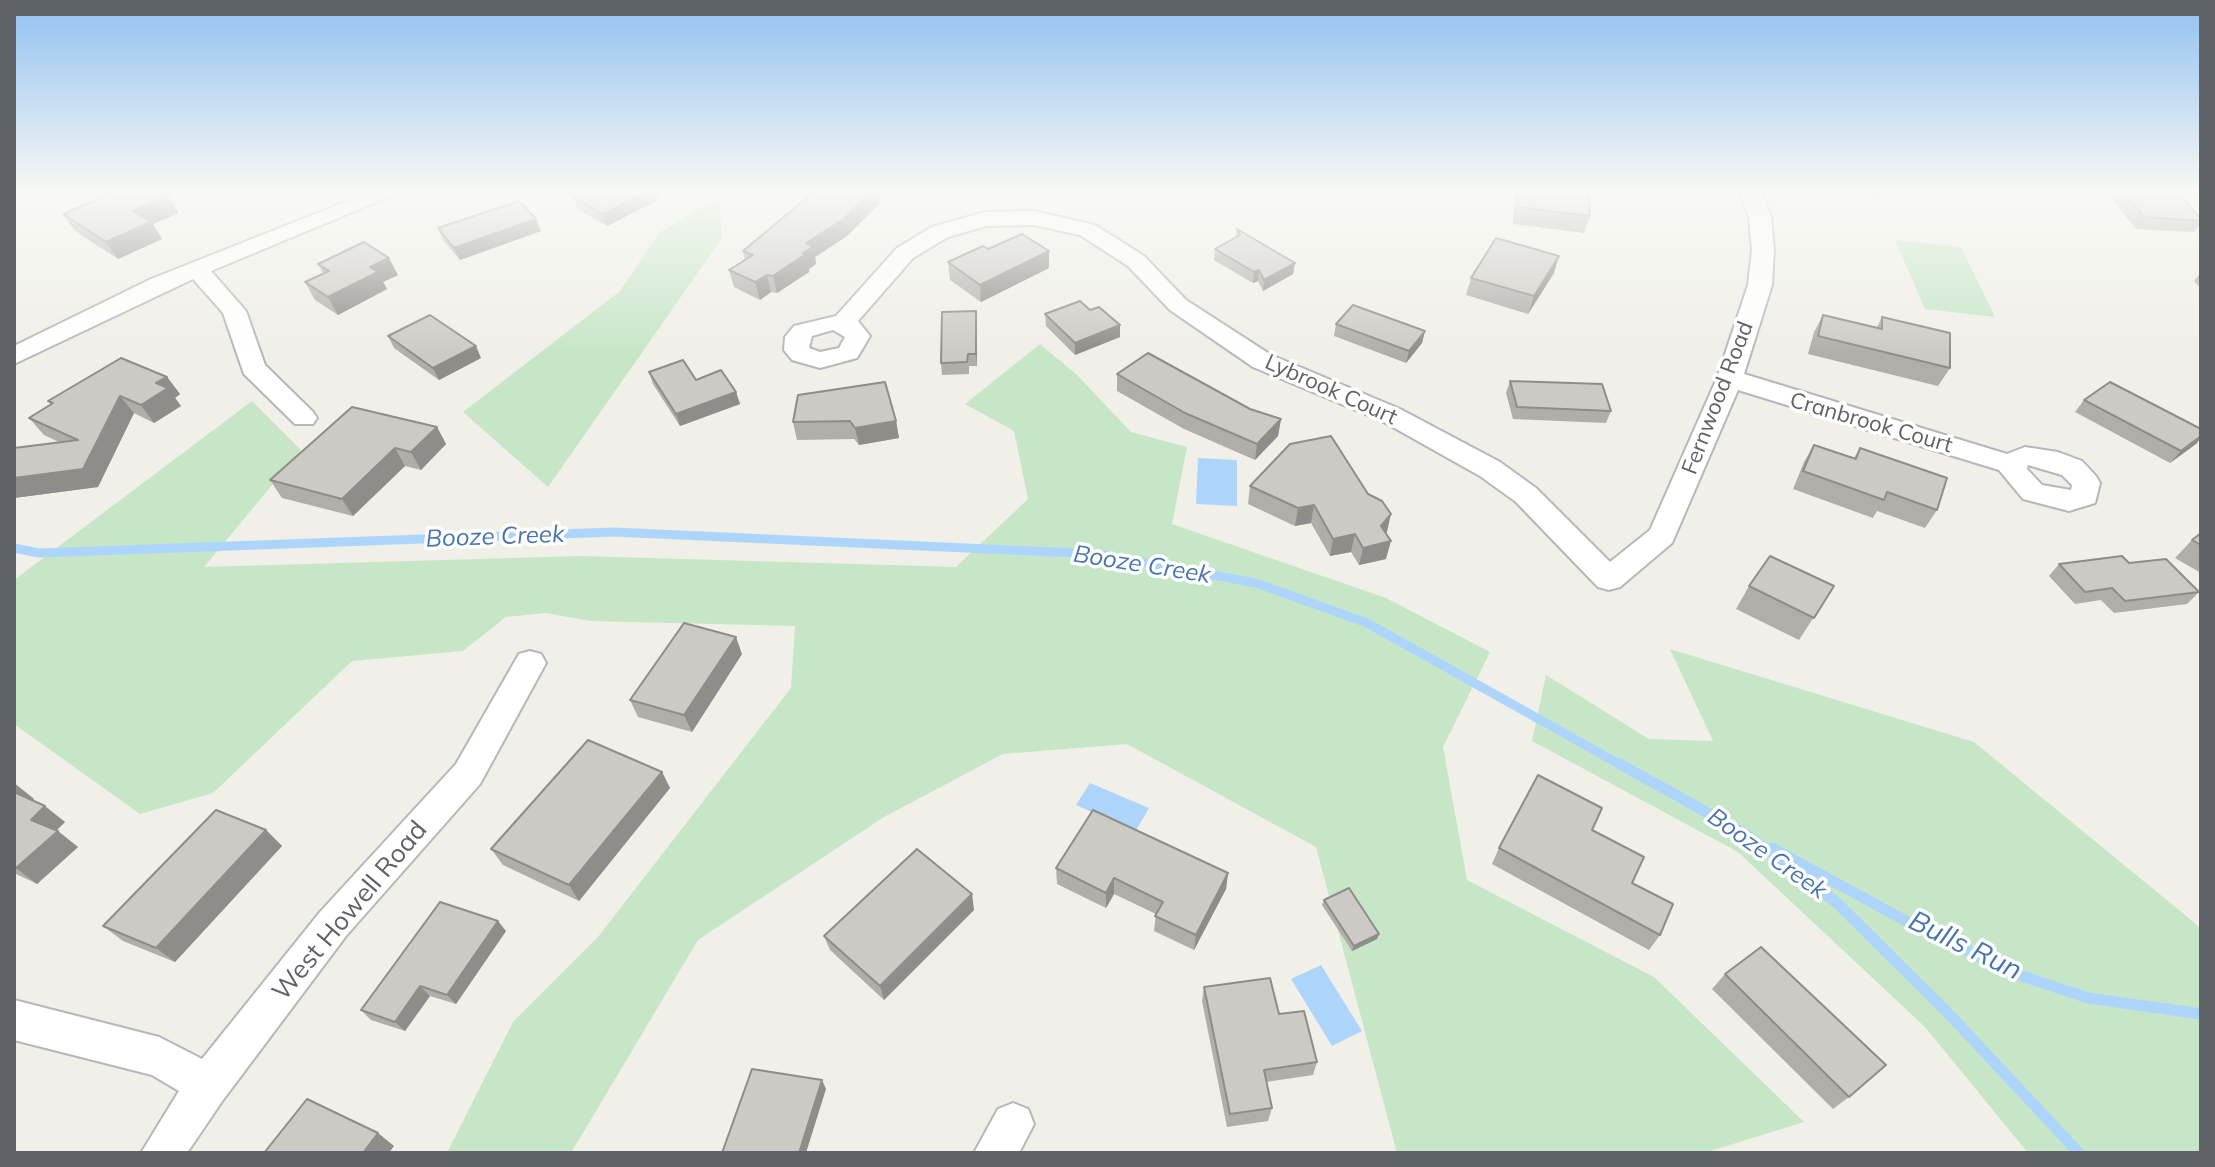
<!DOCTYPE html>
<style>
body{margin:0}
#map{position:relative;width:2215px;height:1167px;overflow:hidden;background:#f0efe8;font-family:Mulish,sans-serif}
canvas{display:block}
.frame{position:absolute;inset:0;border:16px solid #5f6267;pointer-events:none}
</style>
<div id="map">
<canvas width="2215" height="1167"></canvas>
<div class="frame"></div>
</div>
<script>
const c = document.querySelector('canvas').getContext('2d');
c.lineJoin = 'round';
function fill(path, color) { c.fillStyle = color; c.fill(path, 'evenodd'); }
const toPath = rows => new Path2D(rows.map(r => 'M' + r).join(''));
function strokePath(path, color, width, dash) { c.strokeStyle = color; c.lineWidth = width; c.lineCap = dash ? 'butt' : 'round'; c.setLineDash(dash || []); c.stroke(path); }
function drawText(font, color, halo, rows, align = 'center') {
  c.font = font + ' Mulish,sans-serif'; c.lineWidth = 7; c.setLineDash([]); c.textBaseline = 'middle'; c.strokeStyle = halo; c.fillStyle = color; for (const [text, x, y, turn = 0] of rows) {
    c.save(); c.translate(x, y); c.rotate((+turn || 0) * Math.PI / 180); c.textAlign = isNaN(turn) ? turn : align; if (halo) c.strokeText(text, 0, 0); c.fillText(text, 0, 0); c.restore();
  }
}
fill(toPath([
 [720,196,722,238,548,487,463,412,619,292,660,232],
 [1895,240,1961,247,1995,317,1925,309],
 [1040,344,1076,374,1131,432,1187,447,1172,524,1386,598,1490,652,1443,747,1467,880,1654,977,1804,1122,1704,1153,1397,1153,1316,847,1127,744,1003,754,884,817,698,940,571,1153,447,1153,513,1022,598,937,791,688,795,626,591,621,546,613,506,617,463,651,352,661,213,793,140,814,14,724,14,580,252,401,301,450,204,567,581,556,956,567,1028,499,1014,431,965,404],
 [1670,649,1974,742,2196,924,2201,931,2201,1153,2028,1153,1925,1027,1738,852,1532,741,1546,675,1649,739,1713,741]
]), '#c6e6c7');
fill(toPath([
 [1198,458,1237,460,1237,506,1196,504],
 [1090,783,1149,808,1135,832,1076,805],
 [1321,965,1362,1031,1332,1046,1291,979]
]), '#add5fc');
strokePath(toPath([
 [14,548,39,553,614,532,1098,554,1256,583,1367,623,1621,765]
]), '#add5fc', 9);
strokePath(toPath([
 [1618,763,1744,833,1836,902,1949,1014,2079,1153],
 [1772,848,1908,922,2013,973,2088,998,2201,1014]
]), '#add5fc', 11);
const minor = toPath([
 [373,191,403,191,211,271,246,311,265,365,313,412,317,418,313,424,295,424,244,374,223,313,193,279,14,364,14,346,151,279,373,191],
 [1739,191,1761,191,1771,217,1774,250,1772,285,1744,374,2007,454,2025,447,2058,452,2082,461,2096,476,2100,483,2095,503,2069,511,2023,499,1999,470,1738,390,1672,543,1620,587,1609,590,1598,587,1516,502,1480,476,1382,421,1253,367,1170,310,1128,266,1080,235,1034,225,986,226,948,237,913,258,858,321,870,336,857,358,820,368,792,360,784,350,785,337,794,326,836,316,897,248,932,227,985,212,1034,211,1095,225,1144,256,1186,300,1271,355,1400,409,1500,462,1536,488,1610,562,1650,530,1717,378,1748,285,1752,250,1749,217,1739,191],
 [833,330,845,337,839,348,820,352,809,348,812,336,833,330],
 [2028,465,2062,475,2072,485,2071,490,2042,485,2027,469,2028,465],
 [530,651,541,654,546,663,480,784,346,936,223,1100,187,1153,141,1153,179,1091,152,1075,14,1040,14,1000,159,1037,202,1059,320,912,456,764,519,654,530,651],
 [1013,1103,1028,1109,1034,1124,1019,1153,974,1153,998,1109,1013,1103]
]);
strokePath(minor, '#b5b7bb', 4);
fill(minor, '#fff');
fill(toPath([
 [101,191,179,213,153,224,162,239,118,259,75,231,63,214,105,197],
 [584,191,655,191,658,200,607,226,577,208,573,196],
 [810,191,880,203,847,236,815,257,816,264,809,269,809,272,777,293,771,292,760,300,734,287,729,270,745,260,743,251,810,195],
 [1514,191,1589,191,1590,216,1584,233,1513,224],
 [1833,191,1881,191,1878,197,1834,194],
 [2112,191,2177,191,2201,219,2201,223,2194,232,2136,229,2112,199,2115,195],
 [438,228,541,231,460,260,443,240],
 [1237,229,1295,263,1293,274,1263,291,1258,281,1253,283,1214,260,1215,249,1236,238],
 [988,249,1049,268,981,302,950,280,948,262],
 [318,264,398,275,383,282,387,289,338,315,315,300,305,282,323,273],
 [2201,272,2201,289,2194,281],
 [1554,273,1528,314,1466,295,1471,278],
 [1090,310,1120,325,1120,337,1075,355,1046,326,1045,314],
 [1823,315,1877,327,1882,317,1950,368,1938,386,1808,354,1814,332],
 [977,323,977,366,969,366,969,374,942,375,941,363],
 [1336,324,1425,331,1422,343,1406,363,1334,336],
 [388,336,481,358,439,380,394,348],
 [649,372,696,380,736,392,740,404,680,426,653,384],
 [1117,374,1281,419,1278,436,1255,460,1184,429,1117,391],
 [167,377,180,394,175,398,181,406,154,423,134,413,98,487,14,498,14,448,59,442,44,435,29,418,51,405,48,401],
 [1510,381,1611,411,1606,423,1513,419,1506,393],
 [2084,400,2201,429,2201,438,2196,444,2170,463,2075,412],
 [896,421,899,438,859,445,854,439,797,440,793,422],
 [437,427,446,444,421,470,405,466,353,516,282,498,270,480],
 [1290,444,1387,532,1385,533,1386,559,1359,565,1351,552,1330,556,1311,523,1295,526,1248,504,1250,486],
 [1814,445,1854,458,1860,448,1937,510,1925,528,1877,511,1873,518,1793,489,1804,462],
 [2201,533,2201,573,2175,558,2192,540],
 [2129,563,2199,592,2187,604,2114,613,2101,600,2075,604,2049,576,2059,564],
 [1749,586,1834,586,1799,640,1736,609],
 [742,654,692,732,638,717,630,700],
 [662,772,670,788,579,901,503,865,491,849],
 [14,783,34,799,32,800,65,822,56,830,78,847,37,884,14,873],
 [266,830,282,846,175,962,123,941,103,926],
 [1592,830,1660,935,1649,950,1492,864,1499,848],
 [1056,868,1228,873,1226,889,1194,950,1154,931,1156,914,1114,894,1106,908,1057,884],
 [1324,900,1379,934,1377,939,1352,951,1322,905],
 [974,910,884,1000,830,950,824,936],
 [506,931,456,1004,430,996,405,1031,371,1020,361,1010],
 [1725,974,1849,1097,1833,1109,1712,989],
 [1204,987,1279,1014,1317,1062,1313,1075,1266,1082,1272,1108,1268,1121,1227,1127,1202,1001]
]), '#afaea9');
fill(toPath([
 [649,191,655,191,658,200,607,226,603,214],
 [864,191,878,191,880,203,847,236,815,257,816,264,809,269,809,272,777,293,773,276,806,243],
 [168,196,179,213,153,224,162,239,118,259,106,242,133,211],
 [536,219,541,231,460,260,454,248],
 [1049,251,1049,268,981,302,980,285],
 [1559,256,1554,273,1528,314,1534,296],
 [389,258,398,275,383,282,387,289,338,315,328,297,370,267],
 [1295,263,1293,274,1263,291,1264,280],
 [1259,270,1258,281,1253,283,1254,272],
 [767,275,771,292,760,300,755,282],
 [976,311,977,323,977,366,976,354],
 [1120,325,1120,337,1075,355,1075,343],
 [1425,331,1422,343,1406,363,1409,351],
 [476,346,481,358,439,380,433,368],
 [167,377,180,394,175,398,181,406,154,423,141,405,156,383],
 [736,392,740,404,680,426,676,414],
 [120,396,134,413,98,487,14,498,14,478,83,469],
 [1281,419,1278,436,1255,460,1257,444],
 [896,421,899,438,859,445,855,428],
 [437,427,446,444,421,470,411,452],
 [2201,436,2201,438,2196,444,2170,463,2181,451],
 [395,448,405,466,353,516,342,499],
 [1314,505,1311,523,1295,526,1298,508],
 [1391,514,1387,532,1377,544,1381,526],
 [1355,534,1351,552,1330,556,1333,539],
 [1391,541,1386,559,1359,565,1363,548],
 [736,637,742,654,692,732,684,715],
 [662,772,670,788,579,901,569,885],
 [14,783,34,799,27,805,14,794],
 [45,806,65,822,51,836,31,820],
 [266,830,282,846,175,962,156,948],
 [58,831,78,847,37,884,16,868],
 [1228,873,1226,889,1194,950,1196,935],
 [1114,878,1114,894,1106,908,1106,893],
 [972,894,974,910,884,1000,880,986],
 [498,921,506,931,456,1004,447,995],
 [1379,934,1377,939,1352,951,1354,946],
 [420,986,430,996,405,1031,395,1022],
 [822,1080,826,1089,806,1153,799,1153],
 [378,1133,394,1146,389,1153,363,1153]
]), '#8f8d89');
const building = toPath([
 [102,191,161,191,168,196,133,211,151,222,106,242,63,214,108,195,102,191],
 [584,191,649,191,603,214,573,196,584,191],
 [810,191,871,191,844,219,806,243,813,247,803,253,806,254,773,276,767,275,755,282,729,270,753,255,743,251,814,192,810,191],
 [1518,191,1589,191,1590,216,1518,207,1518,191],
 [2122,191,2177,191,2201,219,2201,221,2144,217,2122,191],
 [519,201,536,219,454,248,438,228,519,201],
 [1237,229,1295,263,1264,280,1259,270,1254,272,1215,249,1240,235,1237,229],
 [1022,234,1049,251,980,285,948,262,983,246,988,249,1022,234],
 [1496,238,1559,256,1534,296,1471,278,1496,238],
 [364,242,389,258,370,267,378,272,328,297,305,282,329,271,318,264,364,242],
 [1080,301,1090,310,1099,307,1120,325,1075,343,1045,314,1080,301],
 [1353,305,1425,331,1409,351,1336,324,1353,305],
 [976,311,976,354,968,354,967,362,941,363,942,312,976,311],
 [430,315,476,346,433,368,388,336,430,315],
 [1823,315,1882,329,1882,317,1950,333,1950,368,1818,336,1823,315],
 [1148,353,1250,409,1281,419,1257,444,1185,413,1117,374,1148,353],
 [121,358,167,377,156,383,168,388,141,405,120,396,83,469,14,478,14,448,78,440,29,418,53,403,48,401,121,358],
 [683,360,696,380,721,370,736,392,676,414,649,372,683,360],
 [1510,381,1602,384,1611,411,1517,407,1510,381],
 [885,382,896,421,855,428,850,421,793,422,798,395,885,382],
 [2110,382,2201,429,2201,436,2181,451,2084,400,2110,382],
 [352,407,437,427,411,452,395,448,342,499,270,480,352,407],
 [1331,436,1368,494,1382,501,1391,514,1381,526,1391,541,1363,548,1355,534,1333,539,1314,505,1298,508,1250,486,1290,444,1331,436],
 [1814,445,1856,459,1860,448,1947,478,1937,510,1887,492,1884,500,1803,471,1814,445],
 [2201,533,2201,545,2192,540,2201,533],
 [1770,556,1834,586,1814,618,1749,586,1770,556],
 [2122,556,2129,563,2166,559,2199,592,2125,601,2112,588,2085,592,2059,564,2122,556],
 [684,623,736,637,684,715,630,700,684,623],
 [588,740,662,772,569,885,491,849,588,740],
 [1538,775,1602,808,1592,830,1644,857,1632,883,1673,904,1660,935,1499,848,1538,775],
 [14,792,45,806,31,820,58,831,16,868,14,867,14,792],
 [216,810,266,830,156,948,103,926,216,810],
 [1093,810,1228,873,1196,935,1155,916,1163,902,1114,878,1106,893,1056,868,1093,810],
 [917,849,972,894,880,986,824,936,917,849],
 [1349,888,1379,934,1354,946,1324,900,1349,888],
 [440,902,498,921,447,995,420,986,395,1022,361,1010,440,902],
 [1761,947,1886,1065,1849,1097,1725,974,1761,947],
 [1270,978,1279,1014,1304,1011,1317,1062,1264,1070,1272,1108,1230,1114,1204,987,1270,978],
 [752,1069,822,1080,799,1153,722,1153,752,1069],
 [307,1099,378,1133,363,1153,264,1153,307,1099]
]);
fill(building, '#cccac4');
strokePath(building, '#8f8d89', 2);
const sky = c.createLinearGradient(0, 0, 0, 355);
sky.addColorStop(0, '#90c1f0');
sky.addColorStop(0.54, '#f8f8f5');
sky.addColorStop(1, '#f8f8f500');
c.fillStyle = sky;
c.fillRect(0, 0, 2215, 355);
drawText('22px', '#5f6267', '#fff', [
 ["Lybrook Court",1331,390,24],
 ["Fernwood Road",1718,398,-69],
 ["Cranbrook Court",1871,423,16]
]);
drawText('italic 24px', '#4875ae', '#fff', [
 ["Booze Creek",495,537,-2],
 ["Booze Creek",1142,565,9],
 ["Booze Creek",1767,854,35]
]);
drawText('26px', '#5f6267', '#fff', [
 ["West Howell Road",350,911,-50]
]);
drawText('italic 28px', '#4875ae', '#fff', [
 ["Bulls Run",1965,946,26]
]);
</script>
